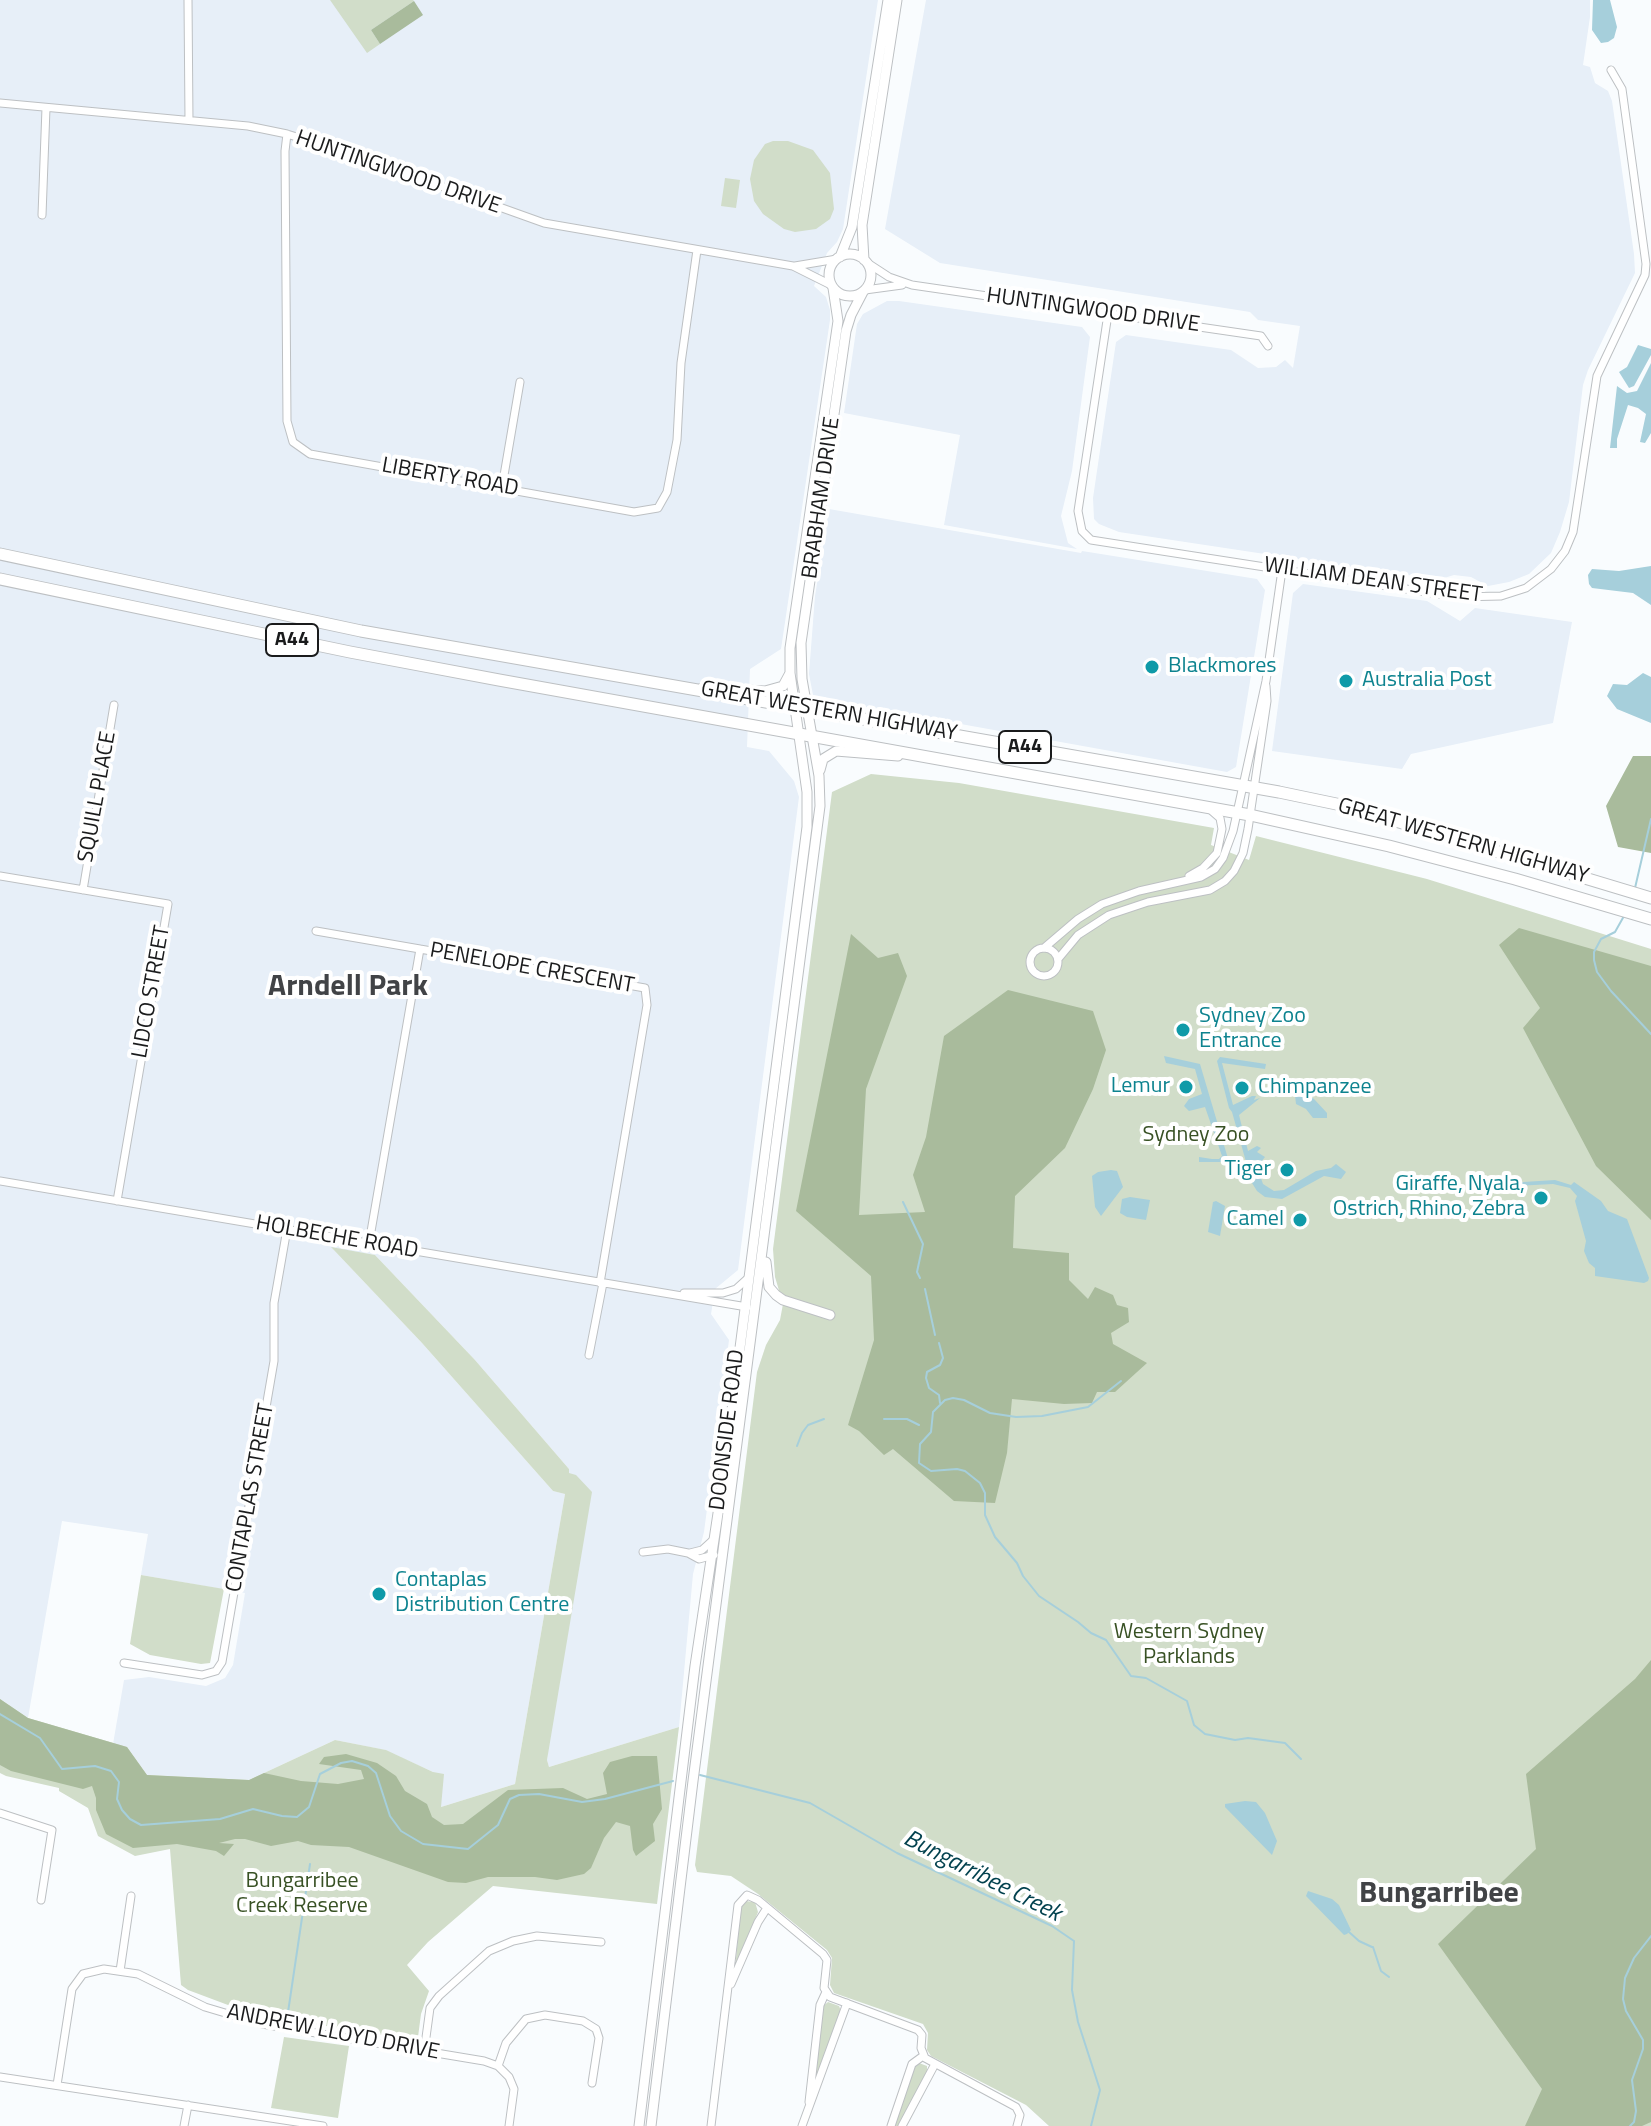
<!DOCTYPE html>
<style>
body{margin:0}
canvas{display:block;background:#f9fcfe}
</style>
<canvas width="1651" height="2126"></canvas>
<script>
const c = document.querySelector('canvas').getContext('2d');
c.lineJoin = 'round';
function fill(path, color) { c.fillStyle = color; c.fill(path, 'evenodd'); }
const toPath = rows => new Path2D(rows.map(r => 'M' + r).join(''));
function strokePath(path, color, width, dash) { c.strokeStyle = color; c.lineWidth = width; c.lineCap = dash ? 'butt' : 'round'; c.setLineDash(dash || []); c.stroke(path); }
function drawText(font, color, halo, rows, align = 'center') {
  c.font = font + ' "Titillium Web",sans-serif'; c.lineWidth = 8; c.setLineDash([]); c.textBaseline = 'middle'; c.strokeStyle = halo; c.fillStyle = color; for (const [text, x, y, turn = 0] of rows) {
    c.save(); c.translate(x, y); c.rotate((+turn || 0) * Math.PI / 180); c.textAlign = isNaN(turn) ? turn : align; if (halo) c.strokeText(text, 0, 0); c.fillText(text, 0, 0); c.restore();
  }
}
fill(toPath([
 [0,0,878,0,843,229,837,242,827,253,814,286,826,297,830,310,830,320,781,649,750,669,747,747,769,751,794,781,799,797,738,1270,715,1289,711,1314,729,1340,704,1532,693,1574,679,1727,549,1767,547,1760,569,1469,475,1360,375,1255,332,1248,422,1343,553,1491,565,1494,515,1784,441,1807,433,1772,385,1750,335,1740,249,1780,147,1775,127,1747,113,1744,124,1680,149,1677,206,1686,225,1678,233,1665,245,1593,141,1575,148,1534,62,1521,28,1718,0,1699],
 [926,0,1590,0,1590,17,1583,65,1590,67,1595,83,1608,91,1612,101,1634,254,1635,273,1588,370,1583,385,1569,502,1560,532,1551,553,1529,574,1509,582,1488,586,1471,577,1454,575,1444,578,1428,578,1331,564,1119,532,1099,524,1094,519,1093,498,1116,342,1126,335,1231,350,1258,368,1276,367,1285,360,1293,368,1300,326,1258,320,1250,312,940,263,885,229],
 [887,301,899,301,1082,327,1090,337,1072,471,1061,516,1068,543,1077,549,944,525,960,435,844,413,857,324,863,314],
 [829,509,1081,553,1082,551,1257,579,1265,590,1236,767,1227,772,822,699,813,695,809,674,815,596],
 [1303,584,1427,601,1460,621,1475,608,1572,622,1553,723,1411,754,1402,769,1272,751,1293,593]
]), '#e7eff8');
fill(toPath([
 [330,0,413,0,414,1,371,30,380,44,367,53],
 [773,141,788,141,813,150,830,173,834,209,830,219,816,229,795,232,784,229,763,214,754,201,750,179,754,160,765,144],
 [725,178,740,180,736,208,721,206],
 [871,774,959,783,1214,828,1211,845,1249,860,1256,836,1427,879,1651,949,1651,2126,1049,2126,1026,2105,931,2056,927,2050,928,2033,923,2024,834,1993,830,1985,832,1958,827,1950,758,1894,731,1876,697,1872,695,1865,757,1372,766,1345,780,1320,783,1304,775,1277,773,1249,832,792],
 [331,1247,375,1255,475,1360,569,1469,569,1473,576,1475,592,1492,547,1760,549,1767,679,1727,657,1904,493,1886,428,1942,407,1965,429,1991,421,2014,418,2037,413,2040,252,2014,188,1990,181,1985,170,1849,135,1856,98,1836,88,1808,59,1791,59,1788,6,1776,0,1773,0,1699,28,1718,127,1747,147,1775,249,1780,335,1740,386,1750,433,1772,444,1774,441,1807,515,1784,565,1494,553,1491,422,1343],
 [141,1575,224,1589,210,1663,201,1664,150,1655,130,1644],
 [745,1901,755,1902,758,1912,735,1969,741,1905],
 [828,2002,839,2006,841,2011,814,2087,822,2007],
 [284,2037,349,2046,338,2118,271,2108],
 [919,2063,927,2066,927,2071,899,2126,894,2126,915,2065]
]), '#d1ddc9');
fill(toPath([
 [414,1,423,15,380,44,371,30],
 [1633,756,1651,756,1651,853,1618,847,1606,806],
 [1519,928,1651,966,1651,1220,1596,1166,1523,1028,1540,1008,1499,945],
 [851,934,878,958,898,953,907,976,866,1089,859,1215,925,1212,913,1175,926,1137,944,1036,1008,990,1093,1011,1106,1050,1093,1089,1065,1148,1015,1196,1013,1248,1069,1253,1069,1280,1088,1299,1095,1287,1113,1295,1117,1305,1128,1308,1129,1322,1111,1333,1113,1344,1147,1363,1115,1392,1097,1392,1092,1403,1064,1404,1012,1399,1007,1453,995,1503,954,1501,893,1449,884,1455,859,1431,848,1425,874,1340,871,1276,796,1211],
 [1651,1660,1651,2122,1642,2126,1525,2126,1542,2089,1438,1944,1536,1849,1526,1774,1635,1679],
 [0,1699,28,1718,127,1747,147,1775,249,1780,264,1773,301,1781,338,1784,364,1779,361,1770,319,1764,324,1757,346,1754,377,1763,396,1776,405,1791,427,1804,432,1817,444,1825,463,1824,508,1790,563,1788,587,1799,607,1794,603,1773,610,1762,632,1756,657,1756,662,1809,653,1824,655,1841,636,1856,633,1850,630,1826,616,1822,604,1838,591,1868,584,1874,557,1880,535,1877,488,1877,466,1883,448,1882,349,1847,311,1845,298,1841,271,1846,245,1839,235,1839,219,1843,234,1844,224,1856,216,1851,177,1844,133,1848,106,1834,96,1810,96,1798,92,1786,83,1789,11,1771,0,1765]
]), '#a9bb9c');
fill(toPath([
 [1593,0,1610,0,1617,27,1614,38,1608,42,1601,43,1592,30],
 [1638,345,1651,349,1651,355,1634,386,1629,388,1619,372,1627,367],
 [1651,363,1651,433,1645,443,1640,442,1646,414,1638,408,1628,405,1617,439,1617,448,1610,448,1617,386,1627,393,1637,391],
 [1651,566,1651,605,1633,593,1592,588,1589,584,1588,575,1592,569,1619,571],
 [1643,673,1651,677,1651,723,1617,709,1607,696,1613,684,1627,685],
 [1164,1056,1200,1064,1229,1162,1199,1162,1199,1157,1212,1159,1219,1159,1222,1156,1205,1107,1189,1111,1184,1106,1189,1099,1202,1094,1195,1069,1166,1063],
 [1220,1057,1266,1064,1265,1069,1222,1063,1233,1105,1252,1096,1256,1096,1254,1100,1260,1098,1239,1115,1248,1151,1257,1146,1261,1148,1257,1152,1265,1157,1257,1167,1263,1184,1274,1191,1284,1190,1316,1171,1331,1168,1336,1164,1346,1172,1341,1179,1324,1176,1282,1199,1265,1197,1257,1191,1252,1183,1232,1112,1229,1108,1217,1061],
 [1294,1087,1299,1087,1314,1099,1327,1113,1327,1118,1313,1118,1306,1109,1296,1104],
 [1111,1170,1117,1171,1123,1187,1101,1216,1095,1207,1092,1176,1098,1172],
 [1555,1180,1571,1185,1574,1182,1601,1201,1608,1211,1627,1219,1649,1278,1648,1281,1644,1283,1595,1276,1595,1268,1589,1263,1584,1251,1586,1241,1575,1201,1577,1196,1570,1188,1553,1184,1477,1188,1476,1185],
 [1130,1197,1150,1200,1146,1220,1127,1217,1120,1213,1122,1199],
 [1216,1201,1225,1206,1220,1236,1208,1232,1213,1202],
 [1245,1801,1256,1802,1265,1813,1277,1841,1272,1855,1225,1807,1225,1804],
 [1308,1891,1332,1899,1339,1905,1351,1930,1347,1934,1344,1935,1306,1896]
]), '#a6cfdb');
strokePath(toPath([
 [1635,888,1651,819],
 [1624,916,1615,932,1601,939,1594,952,1594,960,1597,972,1611,991,1651,1034],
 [903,1202,923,1244,917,1272,920,1278],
 [925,1289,935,1335],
 [939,1343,943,1358,940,1365,927,1372,926,1378,929,1388,939,1395,940,1403],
 [1121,1381,1088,1407,1042,1416,1016,1417,990,1413,964,1400,953,1398,945,1400,933,1412,931,1432,920,1444,919,1463,931,1471,957,1469,965,1471,980,1483,985,1493,985,1515,995,1537,1017,1563,1023,1576,1039,1596,1078,1622,1091,1633,1106,1640,1131,1676,1146,1678,1187,1701,1194,1725,1205,1734,1235,1740,1248,1738,1285,1743,1301,1759],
 [884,1419,907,1419,919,1425],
 [797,1446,802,1433,808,1425,824,1419],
 [0,1714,40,1738,62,1769,95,1766,111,1771,119,1782,117,1799,122,1810,130,1819,141,1825,220,1819,253,1809,282,1816,297,1817,309,1807,320,1774,341,1763,352,1761,368,1766,376,1773,390,1816,401,1831,423,1844,468,1849,498,1825,510,1799,519,1795,539,1794,582,1802,605,1799,673,1781],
 [700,1775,810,1803,897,1853,1052,1926,1074,1941,1072,1990,1078,2022,1100,2090,1091,2126],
 [1349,1932,1359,1941,1372,1947],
 [1373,1947,1381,1971,1389,1977],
 [287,2019,310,1864],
 [1630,2126,1634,2122,1636,2111,1632,2080,1643,2049,1643,2040,1626,2011,1623,1999,1625,1978,1634,1958,1651,1936]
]), '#a6cfdb', 2);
const minor = toPath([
 [188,0,189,120],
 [0,103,248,126,287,134,354,155,544,223,793,266,831,285],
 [287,134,285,151,287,421,293,442,310,454,634,512,658,508,667,492,677,440,681,363,697,250],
 [42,215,46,108],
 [866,262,889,277,912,285,1261,336,1268,346],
 [795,266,837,259],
 [865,290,902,285],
 [1108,314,1078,511,1082,531,1091,540,1458,597,1501,596,1526,588,1551,569,1565,551,1573,532,1597,376,1645,275,1646,264,1622,89,1611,70],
 [502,487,520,382],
 [0,876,168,904,117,1201],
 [1189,876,1203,868,1217,853,1222,829,1220,818,1212,811],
 [83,890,114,705],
 [316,931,645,988,647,1005,600,1283],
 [1044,948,1078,919,1102,904,1139,891,1201,877,1215,869,1223,858,1233,831,1266,681,1282,570],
 '1030 962a14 14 0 1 1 28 0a14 14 0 1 1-28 0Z',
 [1058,959,1078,935,1109,915,1148,902,1210,890,1225,881,1234,871,1243,853,1248,829,1267,701,1266,686],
 [0,1181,747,1307],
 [369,1243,420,949],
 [684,1293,723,1293,736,1289,747,1279],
 [589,1355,603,1283],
 [643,1552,668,1549,688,1553,699,1559,714,1555],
 [690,1553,702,1550,713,1540],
 [124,1663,202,1675,216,1671,222,1662,274,1361,274,1303,287,1229],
 [0,1813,52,1830,41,1900],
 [120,1971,131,1896],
 [731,1984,758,1922,767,1908],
 [424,2052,430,2008,439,1996,489,1951,513,1941,537,1936,601,1942],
 [498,2066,506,2043,526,2019,545,2015,583,2021,596,2029,599,2038,592,2083],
 [0,2077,323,2126],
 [57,2085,72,1989,83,1974,104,1969,138,1974,205,2007,262,2024,484,2061,498,2066,509,2077,514,2089,509,2126],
 [809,2102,820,2005,826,1992],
 [184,2126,188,2105],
 [711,2126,738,1905,747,1895,758,1900,823,1954,827,1960,824,1988,830,1997,918,2030,922,2035,921,2048,925,2058,1016,2107,1020,2115,1017,2126],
 [802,2126,847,2003],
 [891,2126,912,2064,923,2056],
 [902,2126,935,2064]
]);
const major = toPath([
 '829 275a21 21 0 1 1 42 0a21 21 0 1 1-42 0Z',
 [840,257,852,227,888,0],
 [864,260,862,225,897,0],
 [702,688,765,691,783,686,790,673],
 [820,770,823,759,836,751,898,756],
 [766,1262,769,1287,776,1295,783,1300,830,1315],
 [639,2126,695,1666,723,1480,807,827,807,792,790,673,790,648,838,321,833,288],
 [651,2126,693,1781,820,806,819,776,802,679,801,643,846,331,851,315,863,292]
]);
const highway = toPath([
 [0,554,361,631,1279,792,1346,806,1651,898],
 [0,579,350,652,499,680,1250,815,1389,846,1515,879,1651,919]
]);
strokePath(minor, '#bdc0c3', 9);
strokePath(major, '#bdc0c3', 11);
strokePath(highway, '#bdc0c3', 13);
strokePath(minor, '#fff', 7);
strokePath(major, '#fff', 9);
strokePath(highway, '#fff', 11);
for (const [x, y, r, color] of [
 [1152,667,8,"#0f9aa8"],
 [1346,681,8,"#0f9aa8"],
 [1183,1030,8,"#0f9aa8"],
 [1186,1087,8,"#0f9aa8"],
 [1242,1088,8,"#0f9aa8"],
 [1287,1170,8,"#0f9aa8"],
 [1541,1198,8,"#0f9aa8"],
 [1300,1220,8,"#0f9aa8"],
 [379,1594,8,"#0f9aa8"]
]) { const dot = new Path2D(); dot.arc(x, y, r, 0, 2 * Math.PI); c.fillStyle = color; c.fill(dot); strokePath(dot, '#fff', 3); }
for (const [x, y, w] of [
 [292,640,52],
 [1025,747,52]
]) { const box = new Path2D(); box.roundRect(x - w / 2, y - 16, w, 32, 6); c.fillStyle = '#fff'; c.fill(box); strokePath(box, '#1a1b1c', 2); }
drawText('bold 20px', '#1a1b1c', null, [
 ["A44",292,640],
 ["A44",1025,747]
]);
drawText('22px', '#1a1b1c', '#fff', [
 ["HUNTINGWOOD DRIVE",398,173,19],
 ["HUNTINGWOOD DRIVE",1093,311,8],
 ["LIBERTY ROAD",450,478,10],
 ["BRABHAM DRIVE",822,498,-82],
 ["WILLIAM DEAN STREET",1373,581,8],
 ["GREAT WESTERN HIGHWAY",829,712,10],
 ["SQUILL PLACE",98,797,-80],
 ["GREAT WESTERN HIGHWAY",1463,842,16],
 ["PENELOPE CRESCENT",532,969,10],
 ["LIDCO STREET",152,992,-80],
 ["HOLBECHE ROAD",337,1238,10],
 ["DOONSIDE ROAD",728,1430,-83],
 ["CONTAPLAS STREET",251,1498,-80],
 ["ANDREW LLOYD DRIVE",333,2033,11]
]);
drawText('22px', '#0d838f', '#fff', [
 ["Blackmores",1168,667],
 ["Australia Post",1362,681],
 ["Sydney Zoo",1199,1017],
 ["Entrance",1199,1042],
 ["Lemur",1170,1087,"right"],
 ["Chimpanzee",1258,1088],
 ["Tiger",1271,1170,"right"],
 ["Giraffe, Nyala,",1525,1185,"right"],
 ["Ostrich, Rhino, Zebra",1525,1210,"right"],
 ["Camel",1284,1220,"right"],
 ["Contaplas",395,1581],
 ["Distribution Centre",395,1606]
], 'left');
drawText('22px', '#385124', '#fff', [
 ["Sydney Zoo",1196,1136],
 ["Western Sydney",1189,1633],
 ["Parklands",1189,1658],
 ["Bungarribee",302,1882],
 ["Creek Reserve",302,1907]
]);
drawText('italic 24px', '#03424f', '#fff', [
 ["Bungarribee Creek",982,1877,27]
]);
drawText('bold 30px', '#414346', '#fff', [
 ["Arndell Park",348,988],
 ["Bungarribee",1439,1895]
]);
</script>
